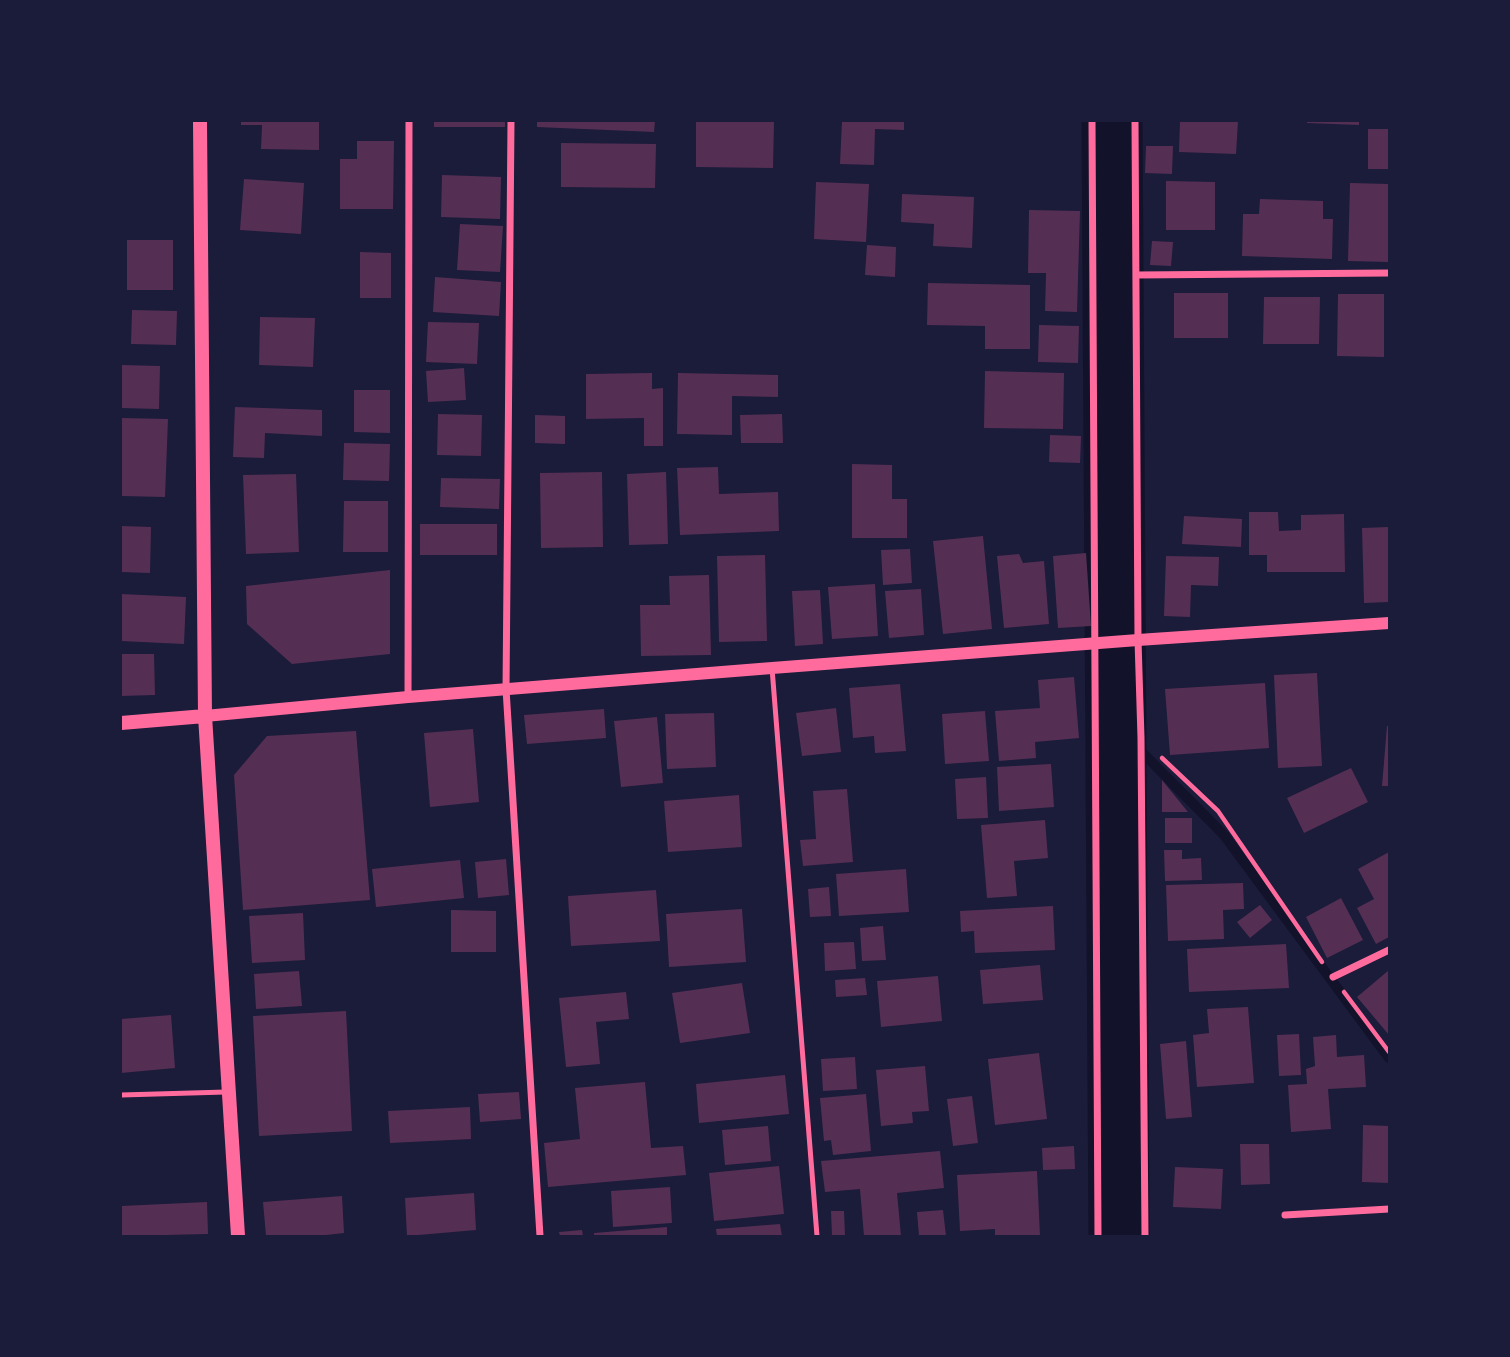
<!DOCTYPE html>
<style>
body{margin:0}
#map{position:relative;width:1510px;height:1357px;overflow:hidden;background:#1b1b3a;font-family:"Work Sans",sans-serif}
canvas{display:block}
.frame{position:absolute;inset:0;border:122px solid #1b1b3a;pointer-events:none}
</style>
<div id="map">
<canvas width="1510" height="1357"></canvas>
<div class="frame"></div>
</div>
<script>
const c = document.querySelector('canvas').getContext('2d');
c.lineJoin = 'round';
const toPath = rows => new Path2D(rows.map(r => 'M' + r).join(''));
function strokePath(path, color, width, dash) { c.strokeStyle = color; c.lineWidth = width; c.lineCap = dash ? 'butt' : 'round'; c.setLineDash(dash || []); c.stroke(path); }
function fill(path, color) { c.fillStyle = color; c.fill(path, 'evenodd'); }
strokePath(toPath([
 [1116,726,1224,835,1389,1058]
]), '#12122b', 10);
strokePath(toPath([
 [1112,121,1119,1236]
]), '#12122b', 61);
fill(toPath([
 [241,121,319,121,319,150,261,149,262,125,241,125],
 [434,121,505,121,505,127,434,127],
 [537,121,655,121,654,132,537,127],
 [696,121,774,121,773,168,696,167],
 [842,121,904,121,904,130,875,129,874,165,840,164],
 [1180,121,1238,121,1236,154,1179,152],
 [1307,121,1359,121,1359,125,1307,123],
 [1368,129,1389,129,1389,169,1368,169],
 [357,141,394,141,393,209,340,209,340,159,357,159],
 [561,143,656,144,655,188,561,187],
 [1146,146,1173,146,1172,174,1145,173],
 [442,175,501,177,500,219,441,217],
 [244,179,304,183,301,234,240,230],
 [1166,181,1215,182,1215,230,1166,230],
 [816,182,869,184,866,242,814,239],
 [1350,183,1389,184,1389,262,1348,261],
 [902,194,974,197,972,248,933,246,934,224,901,222],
 [1260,199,1323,201,1323,219,1333,219,1332,259,1242,256,1243,214,1259,214],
 [1029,210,1080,211,1077,312,1045,311,1046,273,1028,273],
 [460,224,503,226,500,272,457,270],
 [127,240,173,240,173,290,127,290],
 [1152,241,1173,242,1171,266,1150,265],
 [867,245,896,247,895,277,865,275],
 [360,252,391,253,391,298,360,298],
 [435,277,501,282,499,316,433,312],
 [928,283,1030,285,1030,349,985,349,985,326,927,325],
 [1174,293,1228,293,1228,338,1174,338],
 [1338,294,1384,294,1384,357,1337,356],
 [1264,297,1320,297,1319,344,1263,344],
 [132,310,177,311,176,345,131,344],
 [260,317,315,318,313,367,259,365],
 [428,322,479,323,477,364,426,362],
 [1039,325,1079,326,1078,363,1038,362],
 [121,365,160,366,159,409,121,408],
 [464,368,466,400,428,402,426,371],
 [985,371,1064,373,1063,429,984,428],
 [652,373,652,389,663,388,663,446,644,446,644,418,586,419,586,374],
 [678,373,778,375,778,397,732,396,732,435,677,434],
 [354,390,390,390,390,433,354,432],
 [235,407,322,410,322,436,265,433,264,458,233,457],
 [438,414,482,415,481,456,437,455],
 [782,414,783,443,741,443,740,415],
 [535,415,565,416,565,444,535,443],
 [121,418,168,419,165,497,121,496],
 [1050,435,1081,436,1080,463,1049,462],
 [344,443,390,444,389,481,343,480],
 [852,464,892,465,892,499,907,499,907,538,852,538],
 [718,467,719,494,778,492,779,531,680,535,677,468],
 [602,472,603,547,541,548,540,473],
 [666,472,668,544,629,545,627,474],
 [296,474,299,552,246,554,243,475],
 [441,478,500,479,499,509,440,507],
 [344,501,388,501,388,552,343,552],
 [1249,512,1278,512,1279,531,1301,530,1301,515,1344,514,1345,572,1267,572,1267,555,1249,555],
 [1184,516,1242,519,1241,547,1182,544],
 [420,524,497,524,497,555,420,555],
 [121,526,151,527,150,573,121,572],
 [1389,527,1389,602,1364,603,1362,528],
 [983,536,992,629,943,634,933,541],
 [910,549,912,583,883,585,881,550],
 [1086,553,1091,626,1058,628,1053,556],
 [1019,554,1023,563,1044,561,1049,624,1004,628,997,556],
 [765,555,767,641,719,642,717,556],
 [1166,556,1219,557,1218,586,1191,585,1190,617,1164,616],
 [390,570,390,654,292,664,247,624,246,586],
 [709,575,711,655,641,656,640,605,670,605,669,576],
 [875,584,878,636,832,639,828,587],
 [921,589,924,635,889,638,885,591],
 [820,590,823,644,795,646,792,591],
 [121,594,186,597,184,644,121,641],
 [121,654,154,654,155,695,121,696],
 [1317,673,1322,766,1278,768,1274,675],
 [1074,677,1079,738,1035,742,1036,758,999,761,995,711,1040,708,1038,680],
 [1265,683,1269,748,1170,755,1165,689],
 [900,684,906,751,875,753,874,736,853,738,849,688],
 [836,708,841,752,802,756,796,713],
 [604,709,606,738,527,744,524,715],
 [985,711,989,761,945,764,942,714],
 [714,713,716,767,667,769,665,714],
 [657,717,663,783,621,787,614,721],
 [1387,726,1389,726,1389,786,1382,786],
 [473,729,479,802,430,807,424,733],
 [356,731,370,900,243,910,234,775,267,736],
 [1051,764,1054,807,999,811,997,767],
 [1351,768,1368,802,1304,833,1287,798],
 [986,777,988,818,957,819,955,779],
 [1162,780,1188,812,1162,812],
 [847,789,853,862,803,866,800,840,816,839,813,791],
 [739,795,742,847,668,852,664,801],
 [1165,818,1192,818,1192,843,1165,843],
 [1045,820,1048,858,1014,861,1017,896,987,898,981,825],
 [1164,850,1182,850,1182,859,1201,858,1202,880,1165,881],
 [1389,852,1389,937,1376,944,1357,908,1374,899,1358,869],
 [506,859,509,895,478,898,475,862],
 [460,860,464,898,376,907,372,869],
 [906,869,909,912,839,916,836,874],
 [1243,883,1244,909,1223,910,1224,939,1168,941,1166,885],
 [829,887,831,916,810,917,808,889],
 [656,890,660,941,571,946,568,896],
 [1341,898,1363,940,1327,958,1306,917],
 [1260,905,1272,920,1250,938,1237,922],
 [1053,906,1055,950,975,953,974,931,961,932,960,911],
 [742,909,746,962,669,967,666,914],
 [451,910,496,911,496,952,451,952],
 [303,913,305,960,252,963,249,916],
 [883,926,886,960,862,961,860,928],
 [854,942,856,969,825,971,824,943],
 [1286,944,1289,988,1189,992,1187,949],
 [1040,965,1043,1000,983,1004,980,970],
 [1389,970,1389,1035,1357,997],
 [299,971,302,1006,256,1009,254,974],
 [938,976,942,1021,881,1027,877,981],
 [865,978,867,995,836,997,835,980],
 [742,983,750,1033,680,1043,672,993],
 [626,992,629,1019,596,1022,600,1064,566,1067,559,998],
 [1248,1007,1254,1083,1197,1087,1193,1035,1209,1033,1207,1009],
 [346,1011,352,1131,259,1136,253,1016],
 [171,1015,175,1068,121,1073,121,1019],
 [1299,1034,1301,1075,1279,1076,1277,1035],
 [1336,1035,1337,1057,1364,1055,1366,1087,1328,1089,1331,1129,1291,1132,1288,1085,1307,1084,1306,1069,1315,1066,1313,1037],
 [1186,1041,1192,1117,1166,1119,1160,1044],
 [1039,1053,1047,1119,995,1125,988,1059],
 [855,1057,857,1089,823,1091,821,1059],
 [925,1066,929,1111,912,1112,913,1123,881,1126,876,1070],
 [785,1075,789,1114,699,1123,696,1084],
 [645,1082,651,1148,683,1146,686,1175,548,1187,544,1143,580,1139,575,1088],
 [519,1092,521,1119,480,1122,478,1094],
 [866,1094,871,1151,833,1155,831,1140,824,1141,820,1098],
 [972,1096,978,1143,953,1146,947,1099],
 [470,1107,471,1139,390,1143,388,1111],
 [1363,1125,1389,1126,1389,1183,1362,1182],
 [768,1126,771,1161,725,1165,722,1130],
 [1240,1144,1269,1144,1270,1184,1241,1185],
 [1074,1146,1075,1169,1043,1170,1042,1148],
 [940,1151,944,1188,897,1193,901,1236,864,1236,860,1189,825,1192,821,1161],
 [779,1166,784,1214,714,1221,709,1173],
 [1175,1167,1223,1169,1221,1209,1173,1207],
 [1037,1171,1040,1236,995,1236,995,1229,960,1231,957,1175],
 [670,1187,672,1223,613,1227,611,1191],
 [474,1193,476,1230,407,1236,405,1198],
 [342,1196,344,1233,317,1236,266,1236,263,1202],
 [207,1202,208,1234,121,1236,121,1206],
 [943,1210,946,1236,919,1236,917,1212],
 [831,1211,844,1211,845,1236,832,1236],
 [780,1224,782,1236,717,1236,716,1229],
 [667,1227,667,1236,594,1236,594,1233],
 [582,1230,583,1236,560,1236,559,1232]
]), '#542f53');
strokePath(toPath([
 [1162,758,1218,811,1322,962],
 [1344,992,1389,1052]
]), '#ff6b9d', 4.5);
strokePath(toPath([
 [772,668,817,1236],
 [121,1095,226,1092]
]), '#ff6b9d', 5);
strokePath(toPath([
 [511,121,506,689,540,1236],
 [1092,121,1098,1236],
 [1135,121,1138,640,1141,738,1145,1236],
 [1136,275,1389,273],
 [408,697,409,121],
 [1333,977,1389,950],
 [1285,1215,1389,1209]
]), '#ff6b9d', 7);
strokePath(toPath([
 [205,716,408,697,772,668,1138,640,1389,623]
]), '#ff6b9d', 12);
strokePath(toPath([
 [200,121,205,716,238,1236],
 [121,723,205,716]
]), '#ff6b9d', 14);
</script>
